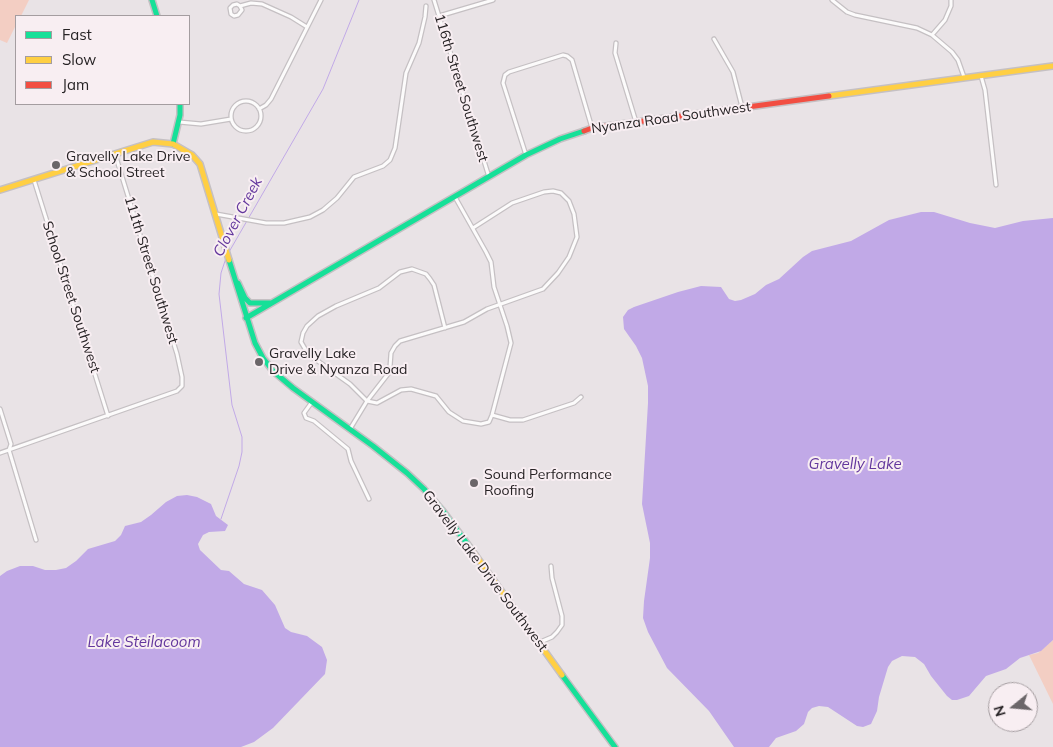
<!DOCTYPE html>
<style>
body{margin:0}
#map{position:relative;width:1053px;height:747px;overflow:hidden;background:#e9e3e6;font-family:Mulish,sans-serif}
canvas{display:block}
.legend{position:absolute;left:15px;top:15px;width:175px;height:90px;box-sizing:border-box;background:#f8eef2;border:1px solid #a49da0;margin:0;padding:6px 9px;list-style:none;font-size:15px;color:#272325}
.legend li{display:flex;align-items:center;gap:10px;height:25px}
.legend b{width:25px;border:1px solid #a49da0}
.north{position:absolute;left:988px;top:682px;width:50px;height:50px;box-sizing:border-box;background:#f8eef2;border:1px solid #a49da0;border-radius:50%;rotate:253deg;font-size:14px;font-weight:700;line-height:20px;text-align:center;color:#272325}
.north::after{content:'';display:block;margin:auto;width:18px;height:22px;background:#6b6669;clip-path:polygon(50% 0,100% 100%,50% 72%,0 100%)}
</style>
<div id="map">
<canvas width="1053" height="747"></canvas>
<ul class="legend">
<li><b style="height:6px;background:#16e098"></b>Fast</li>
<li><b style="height:6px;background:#ffcf43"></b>Slow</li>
<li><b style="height:6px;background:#f24e42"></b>Jam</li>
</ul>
<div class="north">N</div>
</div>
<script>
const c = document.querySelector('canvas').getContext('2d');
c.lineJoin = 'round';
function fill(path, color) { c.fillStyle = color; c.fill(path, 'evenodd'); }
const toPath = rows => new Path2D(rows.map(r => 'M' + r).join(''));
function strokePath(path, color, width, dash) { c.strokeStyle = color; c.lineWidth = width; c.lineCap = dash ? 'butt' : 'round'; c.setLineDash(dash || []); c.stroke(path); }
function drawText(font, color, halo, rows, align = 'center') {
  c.font = font + ' Mulish,sans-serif'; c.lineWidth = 4; c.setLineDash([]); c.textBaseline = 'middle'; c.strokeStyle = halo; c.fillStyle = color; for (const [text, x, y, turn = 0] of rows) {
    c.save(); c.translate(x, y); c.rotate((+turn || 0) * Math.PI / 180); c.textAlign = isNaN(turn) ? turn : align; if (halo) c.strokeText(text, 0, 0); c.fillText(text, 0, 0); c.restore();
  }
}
fill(toPath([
 [0,0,29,0,21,16,16,16,16,25,7,43,0,40],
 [1053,640,1053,704,1029,655,1038,653]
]), '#f3cec3');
fill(toPath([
 [921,212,934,212,970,223,995,228,1023,221,1053,218,1053,640,1041,651,1020,658,1006,669,986,676,969,696,957,700,952,700,947,696,931,676,924,664,915,657,902,656,892,661,888,667,879,697,877,711,871,724,863,727,857,726,828,707,819,706,812,708,808,712,804,724,796,731,776,738,769,747,734,747,709,711,667,668,648,632,643,618,644,601,650,558,650,543,642,504,648,403,648,386,642,358,636,346,624,329,623,317,628,310,634,307,678,292,701,286,721,287,729,299,735,301,741,300,755,294,766,285,779,279,803,257,812,251,851,241,889,220],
 [187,495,197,497,211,504,216,516,228,525,225,531,209,532,203,535,198,544,200,550,221,570,229,571,244,584,262,590,275,605,285,628,291,632,307,636,322,647,327,660,325,674,273,728,254,742,241,747,0,747,0,576,7,571,20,566,33,566,45,570,56,570,66,568,76,561,88,549,115,541,121,535,125,526,141,522,151,515,166,502,177,496]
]), '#c1a9e7');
strokePath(toPath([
 [229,252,323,89,359,0],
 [221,519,239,466,242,452,242,437,232,405,219,294,221,273,226,258]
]), '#c1a9e7', 1);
const street = toPath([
 [434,0,489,177],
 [832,0,847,12,855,15,917,28,932,35,952,52,958,60,964,77],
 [240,6,242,10,238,15,234,16,231,14,230,8,233,5,237,4,240,6,251,3,262,4,291,17,307,27],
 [439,16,493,0],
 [932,35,945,20,951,6,951,0],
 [714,39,733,72,742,107],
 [616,43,615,53,636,122],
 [981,76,985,90,996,185],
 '231 116a15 15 0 1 1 30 0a15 15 0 1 1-30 0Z',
 [259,109,266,105,271,99,321,0],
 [179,122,201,124,231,119],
 [526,155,503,83,505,75,509,72,563,55,567,56,572,60,592,128],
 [34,180,108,416],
 [216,214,266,223,284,223,310,217,323,210,337,198,354,177,383,166,390,160,395,148,406,73,419,43,425,17,426,6],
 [445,328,434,285,430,279,426,274,412,269,400,272,379,288,336,306,318,316,307,326,303,333,301,342,308,354,350,384,367,401,377,403,401,390,411,389,436,396,449,412,463,421,481,424,489,422,492,415,511,343,507,326,494,287,491,262,486,252,455,197],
 [312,402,304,413,306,418,314,421,348,449,351,461,369,499],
 [0,409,11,444,9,450,36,540],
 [492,415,510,420,523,420,574,403,581,397],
 [350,429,367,401,388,374,390,367,391,353,395,346,400,341,464,322,487,309,543,289,558,273,569,257,577,237,574,214,569,201,561,193,553,191,544,192,512,203,473,228],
 [0,453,177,391,182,386,182,377,177,354,115,154],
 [538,643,552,637,557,632,562,625,562,616,552,578,551,566]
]);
const fast = toPath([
 [152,0,157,16],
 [173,144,180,115,180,104],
 [229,260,255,343,263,358,273,371,293,388,373,446,407,473,424,489,442,510,471,549],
 [238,283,245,298,250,303,270,303],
 [246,318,526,155,560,139,584,131],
 [562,675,615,747]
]);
const slow = toPath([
 [829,96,1053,66],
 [0,190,153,142,173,144,192,155,200,164,229,260],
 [471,549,562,675]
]);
const jam = toPath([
 [584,131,592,128,829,96]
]);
strokePath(street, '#c5c0c3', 5.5);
strokePath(fast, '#c5c0c3', 8);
strokePath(slow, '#c5c0c3', 8);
strokePath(jam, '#c5c0c3', 8);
strokePath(street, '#fcfbfb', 3);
strokePath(fast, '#16e098', 5);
strokePath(slow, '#ffcf43', 5);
strokePath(jam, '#f24e42', 5);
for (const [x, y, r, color] of [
 [56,165,5,"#6b6669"],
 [259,362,5,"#6b6669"],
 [474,483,5,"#6b6669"]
]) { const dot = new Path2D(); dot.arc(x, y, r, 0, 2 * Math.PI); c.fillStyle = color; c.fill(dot); strokePath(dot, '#f8eef2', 2); }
drawText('14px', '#272325', '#f8eef2', [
 ["116th Street Southwest",461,88,73],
 ["Nyanza Road Southwest",671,118,-8],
 ["111th Street Southwest",151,270,73],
 ["School Street Southwest",71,297,72],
 ["Gravelly Lake Drive Southwest",485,571,53]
]);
drawText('14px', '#272325', '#f8eef2', [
 ["Gravelly Lake Drive",66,157],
 ["& School Street",66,173],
 ["Gravelly Lake",269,354],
 ["Drive & Nyanza Road",269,370],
 ["Sound Performance",484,475],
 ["Roofing",484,491]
], 'left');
drawText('italic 15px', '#63379d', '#f8eef2', [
 ["Clover Creek",238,217,-62],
 ["Gravelly Lake",855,464],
 ["Lake Steilacoom",144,642]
]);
</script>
